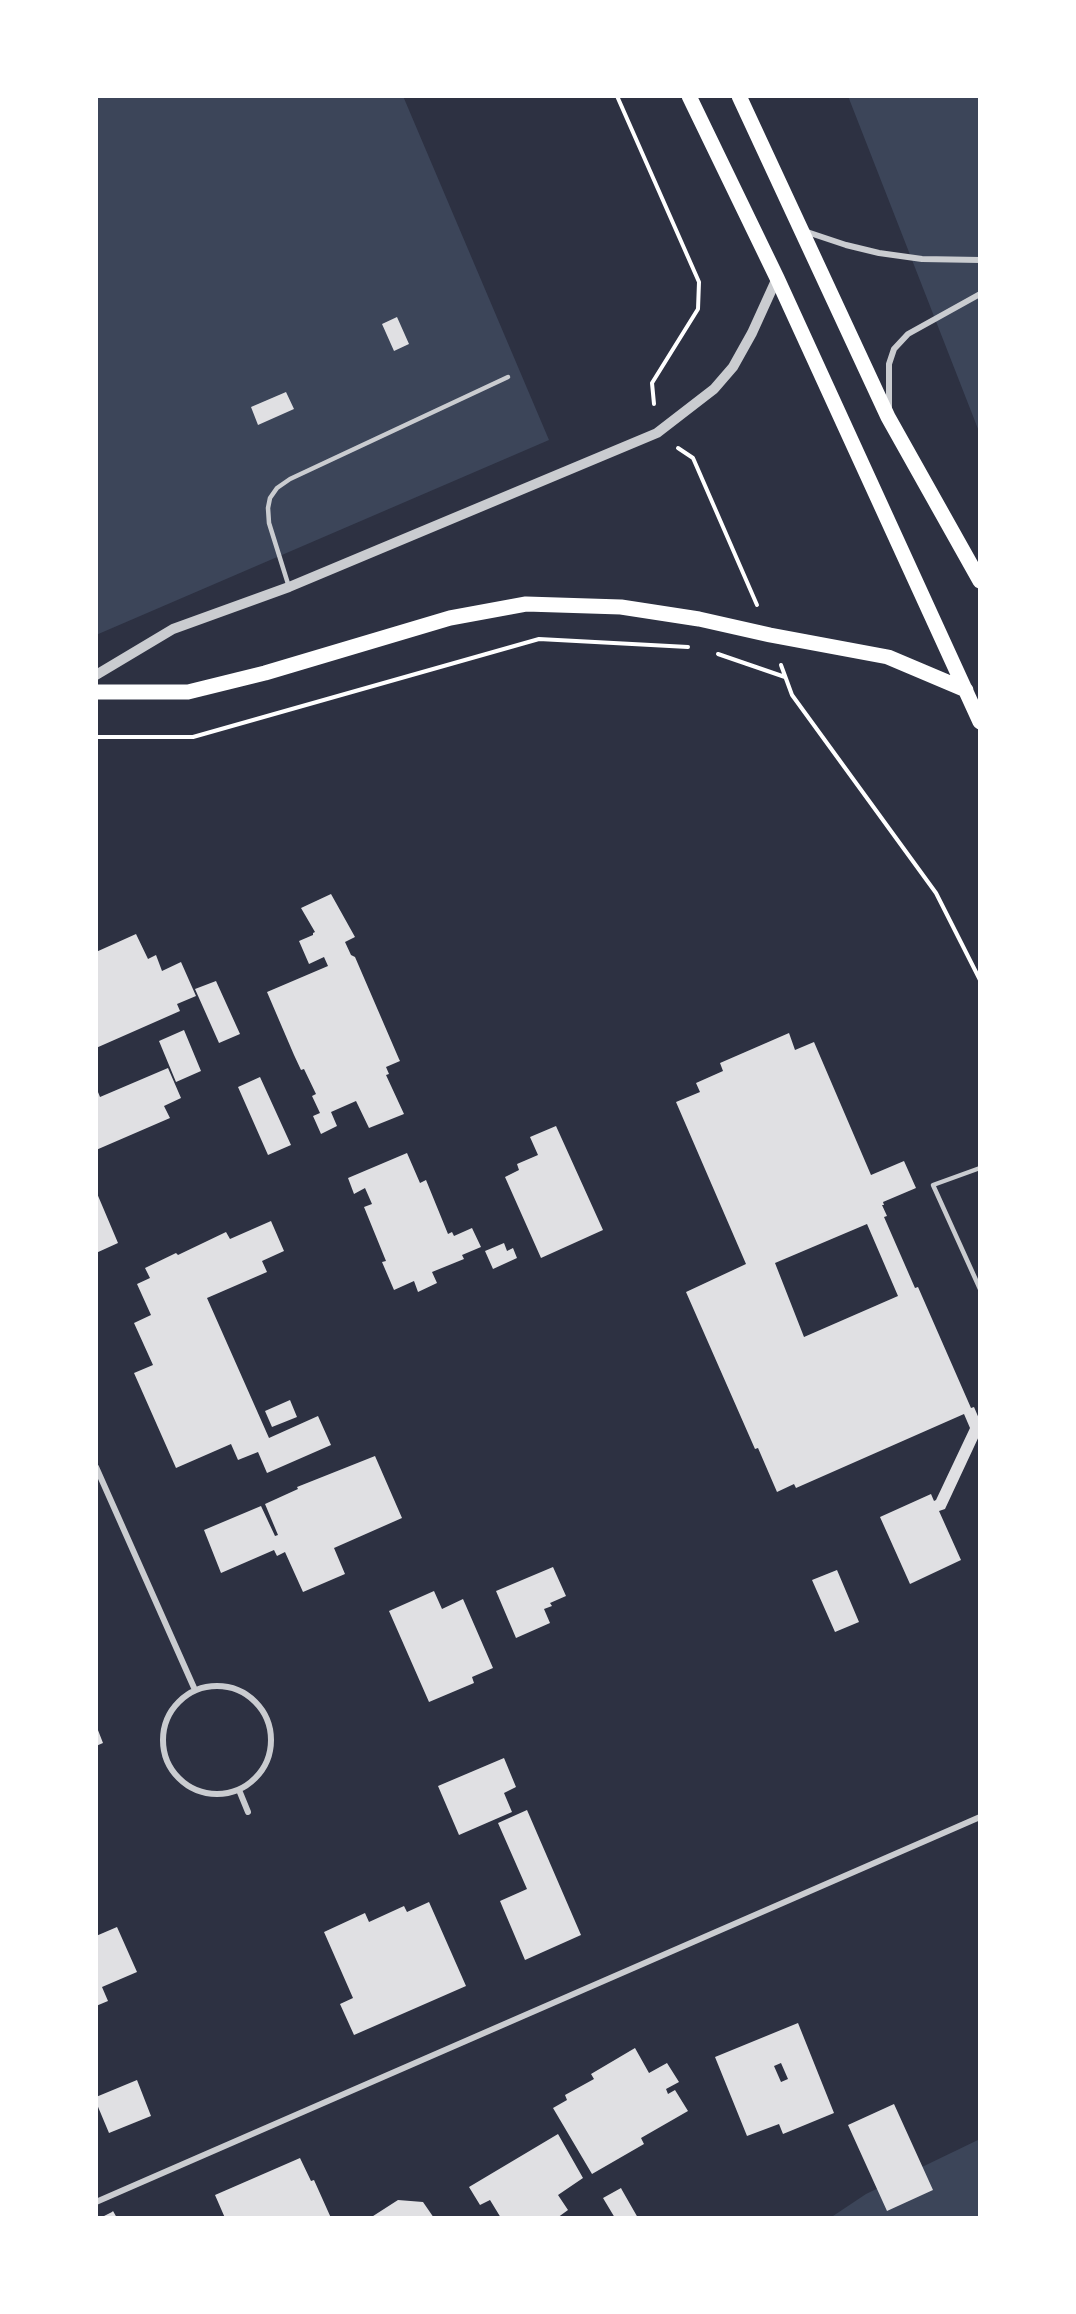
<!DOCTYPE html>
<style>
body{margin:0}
#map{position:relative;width:1076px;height:2314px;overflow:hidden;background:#2d3142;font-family:"Nunito Sans",sans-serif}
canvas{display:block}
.frame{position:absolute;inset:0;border:98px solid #fff;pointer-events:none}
</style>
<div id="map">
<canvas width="1076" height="2314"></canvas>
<div class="frame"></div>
</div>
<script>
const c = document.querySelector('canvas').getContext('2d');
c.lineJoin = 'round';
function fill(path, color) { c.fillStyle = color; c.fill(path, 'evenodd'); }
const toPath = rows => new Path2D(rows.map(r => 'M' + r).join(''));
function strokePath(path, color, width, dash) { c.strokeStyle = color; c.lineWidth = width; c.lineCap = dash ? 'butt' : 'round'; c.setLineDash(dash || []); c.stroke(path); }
fill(toPath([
 [96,96,403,96,549,440,96,635],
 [848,96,980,96,980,434],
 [980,2139,980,2218,830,2218,866,2194]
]), '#3c4559');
fill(toPath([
 [397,317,409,344,394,351,382,324],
 [286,392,294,409,258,425,251,407],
 [331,894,355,937,345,942,351,955,355,957,399,1059,400,1061,386,1067,389,1074,386,1075,404,1114,369,1128,356,1101,331,1112,337,1126,321,1134,313,1116,320,1113,312,1096,316,1094,304,1069,301,1070,294,1055,267,992,328,966,324,957,309,964,299,941,313,935,313,933,315,932,301,908],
 [136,934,148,959,156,955,162,971,181,962,196,996,177,1004,180,1011,96,1048,96,952],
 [216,981,240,1034,219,1043,195,989],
 [184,1030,201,1071,176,1082,159,1041],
 [789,1033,795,1050,814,1042,871,1175,904,1161,916,1188,883,1202,884,1205,882,1205,887,1216,884,1217,915,1288,918,1287,971,1408,974,1407,980,1421,980,1434,945,1509,939,1511,961,1560,910,1584,880,1517,931,1494,934,1501,936,1500,970,1428,964,1414,796,1488,794,1484,777,1492,758,1448,755,1449,686,1292,746,1264,676,1102,700,1092,696,1083,723,1071,720,1063],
 [867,1224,898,1296,804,1337,775,1263],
 [168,1068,181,1098,164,1106,170,1118,96,1150,96,1087,100,1097],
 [260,1077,291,1145,268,1155,238,1087],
 [556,1126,603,1230,541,1258,505,1177,519,1170,517,1164,538,1155,530,1137],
 [407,1153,420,1183,426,1180,448,1234,452,1232,454,1236,472,1228,481,1247,462,1255,464,1259,432,1272,437,1283,418,1292,414,1281,394,1290,382,1262,386,1261,364,1207,372,1204,365,1188,354,1194,348,1178],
 [96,1191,118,1243,96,1253],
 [271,1221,284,1251,262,1261,267,1272,207,1298,269,1438,318,1416,331,1445,267,1473,258,1452,238,1460,231,1444,176,1468,134,1373,153,1365,134,1323,151,1315,137,1284,150,1278,145,1268,176,1253,178,1255,226,1232,230,1239],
 [504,1243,507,1251,513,1248,517,1258,493,1269,485,1251],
 [290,1400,297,1417,272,1427,265,1411],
 [375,1456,402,1518,334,1548,345,1574,303,1592,285,1552,277,1556,274,1550,221,1573,204,1530,261,1506,275,1536,278,1535,265,1504,298,1489,297,1487],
 [553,1567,566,1596,550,1603,552,1606,544,1609,550,1623,516,1638,496,1591],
 [837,1570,859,1622,835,1632,812,1580],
 [434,1591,442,1609,463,1599,493,1668,472,1677,474,1683,429,1702,389,1611],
 [96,1725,103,1743,96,1746],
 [504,1758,516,1787,504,1793,512,1812,459,1835,438,1786],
 [527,1810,581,1935,525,1960,500,1901,527,1889,498,1823],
 [429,1902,466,1986,354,2035,340,2004,353,1998,324,1932,365,1913,369,1922,404,1906,407,1912],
 [117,1927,137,1972,102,1987,108,2001,96,2006,96,1936],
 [798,2023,834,2113,783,2134,779,2124,747,2136,715,2057],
 [781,2063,788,2079,781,2082,774,2066],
 [635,2048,649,2073,667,2063,679,2082,666,2089,668,2094,675,2090,688,2111,641,2138,644,2144,592,2174,553,2108,567,2100,565,2095,594,2079,591,2074],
 [137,2080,151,2116,109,2133,96,2102,96,2097],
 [894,2104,933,2190,887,2211,848,2125],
 [558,2134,583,2178,558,2195,568,2210,557,2218,501,2218,490,2200,480,2205,469,2187],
 [300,2158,311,2181,314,2180,331,2218,225,2218,215,2195],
 [621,2188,622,2190,638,2218,615,2218,603,2198],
 [398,2200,423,2202,434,2218,370,2218],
 [113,2211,117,2218,100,2218,112,2212]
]), '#e0e0e3');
strokePath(toPath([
 [617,96,699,282,698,309,652,383,654,404],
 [678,448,693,458,757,605],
 [718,654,785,677],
 [781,665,792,695,936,893,980,980],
 [96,737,193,737,539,639,688,647]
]), '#fff', 4);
strokePath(toPath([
 [289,587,269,523,268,508,270,498,277,488,290,479,508,377],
 [980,1168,933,1185,980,1289]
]), '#caccd0', 4.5);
strokePath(toPath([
 [804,231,846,245,879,253,922,259,980,260],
 [889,407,889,364,894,349,908,334,980,294],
 [96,1467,195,1690],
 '163 1740a54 54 0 1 1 108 0a54 54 0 1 1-108 0Z',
 [239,1790,248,1812],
 [96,2202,980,1817]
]), '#caccd0', 6);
strokePath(toPath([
 [96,675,173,629,289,587,657,433,714,389,733,367,752,333,777,278]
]), '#caccd0', 10);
strokePath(toPath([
 [689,96,777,278,980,722],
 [739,96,888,417,980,581],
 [96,692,188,692,265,673,450,618,526,604,621,607,699,619,770,635,888,657,966,690]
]), '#fff', 15);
</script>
